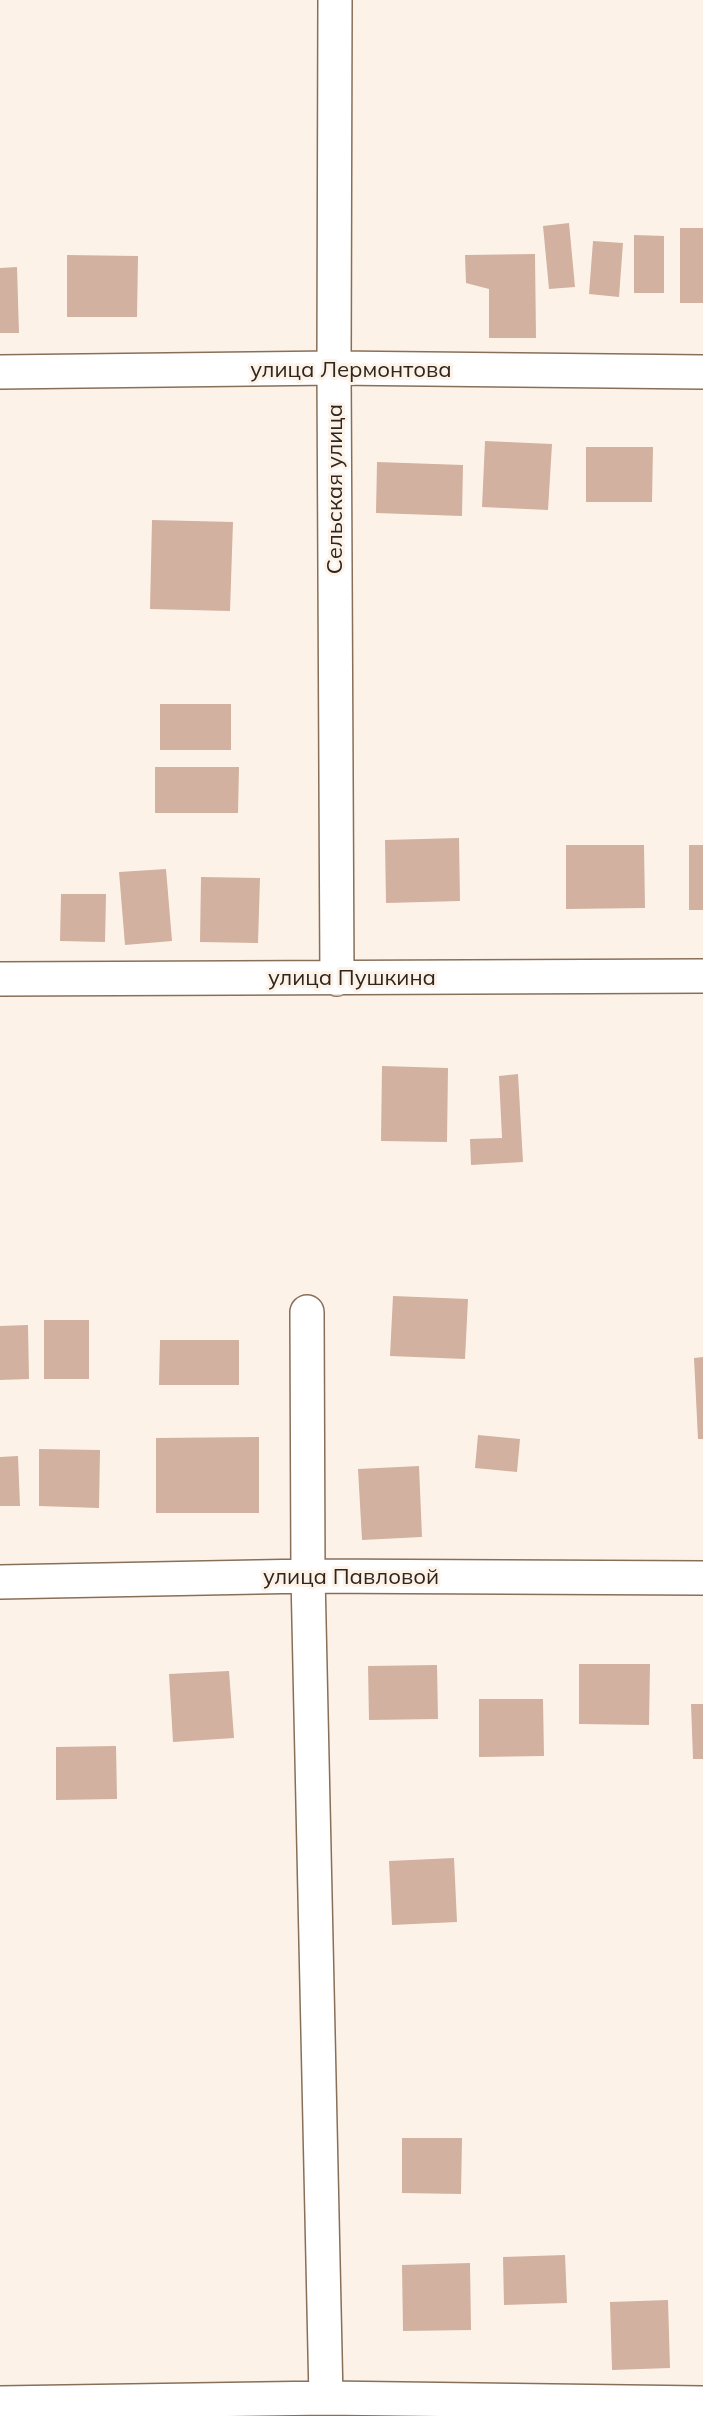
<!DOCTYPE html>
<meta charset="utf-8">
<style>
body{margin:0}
canvas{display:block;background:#fdf2e8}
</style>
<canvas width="703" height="2416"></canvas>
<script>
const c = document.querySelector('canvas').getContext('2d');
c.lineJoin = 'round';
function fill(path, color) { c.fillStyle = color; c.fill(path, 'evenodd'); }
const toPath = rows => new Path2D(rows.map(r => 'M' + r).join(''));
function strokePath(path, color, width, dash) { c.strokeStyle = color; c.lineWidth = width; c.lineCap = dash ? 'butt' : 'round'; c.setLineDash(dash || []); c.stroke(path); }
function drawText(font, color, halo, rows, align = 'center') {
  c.font = font + ' Mulish,sans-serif'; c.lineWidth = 6; c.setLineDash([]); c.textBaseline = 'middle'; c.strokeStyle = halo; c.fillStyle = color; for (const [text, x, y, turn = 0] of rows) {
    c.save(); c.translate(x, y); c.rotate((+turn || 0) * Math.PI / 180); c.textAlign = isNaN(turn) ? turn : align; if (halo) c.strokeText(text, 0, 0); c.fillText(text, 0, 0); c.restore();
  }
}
fill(toPath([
 [569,223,575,287,549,289,543,226],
 [680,228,703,228,703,303,680,303],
 [634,235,664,236,664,293,634,293],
 [593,241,623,243,619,297,589,294],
 [535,254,536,338,489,338,489,289,466,283,465,255],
 [67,255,138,256,137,317,67,317],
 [17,267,19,333,0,333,0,268],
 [485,441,552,444,548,510,482,507],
 [586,447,653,447,652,502,586,502],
 [377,462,463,465,462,516,376,513],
 [152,520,233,522,230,611,150,609],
 [160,704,231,704,231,750,160,750],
 [155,767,239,767,238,813,155,813],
 [459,838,460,901,386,903,385,840],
 [566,845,644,845,645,908,566,909],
 [689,845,703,845,703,910,689,910],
 [166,869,172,941,125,945,119,872],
 [201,877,260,878,258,943,200,942],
 [61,894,106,894,105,942,60,941],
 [382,1066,448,1068,447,1142,381,1141],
 [518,1074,523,1162,471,1165,470,1139,502,1138,499,1076],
 [393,1296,468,1299,465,1359,390,1356],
 [44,1320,89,1320,89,1379,44,1379],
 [28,1325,29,1379,0,1380,0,1326],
 [160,1340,239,1340,239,1385,159,1385],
 [703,1357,703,1439,698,1439,694,1358],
 [478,1435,520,1439,517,1472,475,1468],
 [259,1437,259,1513,156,1513,156,1438],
 [39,1449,100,1450,99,1508,39,1506],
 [18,1456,20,1506,0,1506,0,1457],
 [419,1466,422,1537,362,1540,358,1469],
 [579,1664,650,1664,649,1725,579,1724],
 [437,1665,438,1719,369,1720,368,1666],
 [229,1671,234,1738,173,1742,169,1674],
 [479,1699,543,1699,544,1756,479,1757],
 [691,1704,703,1704,703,1759,693,1759],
 [116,1746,117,1799,56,1800,56,1747],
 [454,1858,457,1922,392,1925,389,1861],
 [402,2138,462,2138,461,2194,402,2193],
 [565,2255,567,2303,504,2305,503,2257],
 [470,2263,471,2330,403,2331,402,2265],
 [668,2300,670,2368,612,2370,610,2302]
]), '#d2b1a0');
const minor = toPath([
 [335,0,334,368,337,979],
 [0,372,334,368,703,372],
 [0,979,703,976],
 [307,1312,308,1576,326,2398],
 [0,1582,308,1576,703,1578],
 [0,2403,326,2398,703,2403]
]);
strokePath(minor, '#886f59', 36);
strokePath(minor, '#fff', 33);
drawText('22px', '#30261d', '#fdf2e8', [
 ["улица Лермонтова",351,370],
 ["Сельская улица",335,489,-90],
 ["улица Пушкина",352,978],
 ["улица Павловой",351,1577]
]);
</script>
